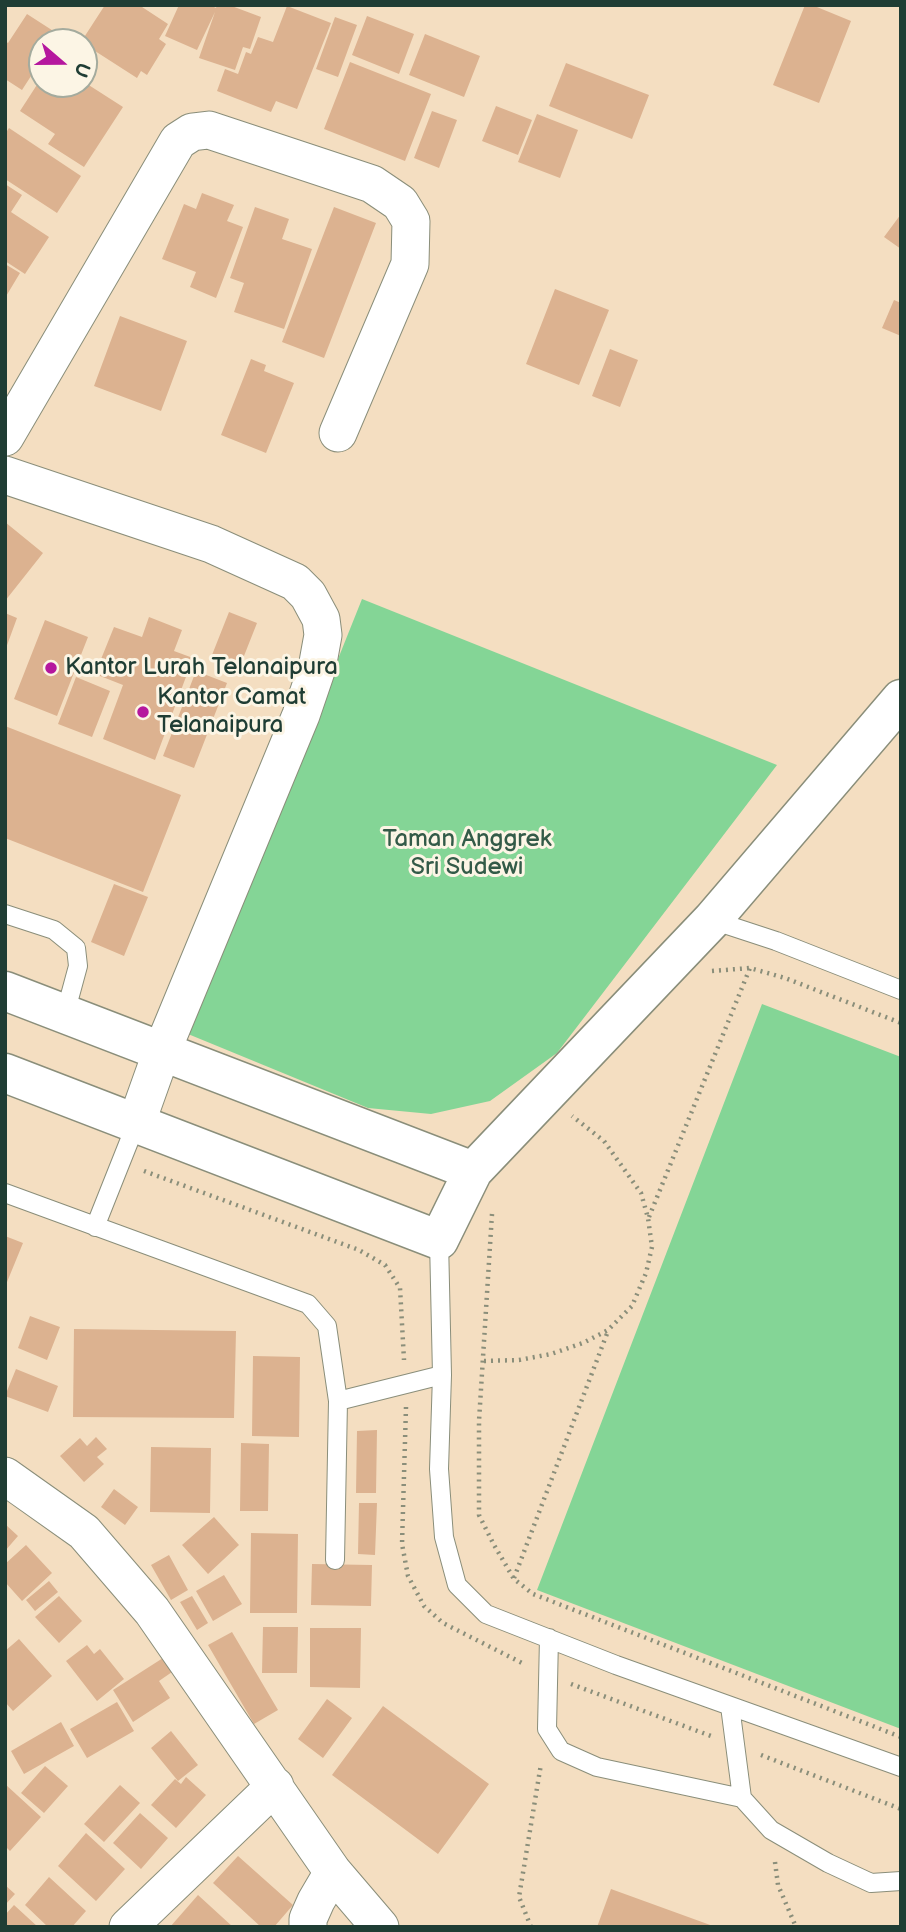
<!DOCTYPE html>
<style>
body{margin:0}
#map{position:relative;width:906px;height:1932px;overflow:hidden;background:#f4dec1;font-family:"Balsamiq Sans",sans-serif}
canvas{display:block}
.frame{position:absolute;inset:0;border:7px solid #1f3d34;pointer-events:none}
.north{position:absolute;left:28px;top:28px;width:70px;height:70px;box-sizing:border-box;background:#fcf5e5;border:2px solid #a4ab9e;border-radius:50%;rotate:110deg;font-size:19px;font-weight:700;line-height:28px;text-align:center;color:#1f3d34}
.north::after{content:'';display:block;margin:auto;width:24px;height:32px;background:#b5179e;clip-path:polygon(50% 0,100% 100%,50% 72%,0 100%)}
</style>
<div id="map">
<canvas width="906" height="1932"></canvas>
<div class="frame"></div>
<div class="north">U</div>
</div>
<script>
const c = document.querySelector('canvas').getContext('2d');
c.lineJoin = 'round';
function fill(path, color) { c.fillStyle = color; c.fill(path, 'evenodd'); }
const toPath = rows => new Path2D(rows.map(r => 'M' + r).join(''));
function strokePath(path, color, width, dash) { c.strokeStyle = color; c.lineWidth = width; c.lineCap = dash ? 'butt' : 'round'; c.setLineDash(dash || []); c.stroke(path); }
function drawText(font, color, halo, rows, align = 'center') {
  c.font = font + ' "Balsamiq Sans",sans-serif'; c.lineWidth = 6; c.setLineDash([]); c.textBaseline = 'middle'; c.strokeStyle = halo; c.fillStyle = color; for (const [text, x, y, turn = 0] of rows) {
    c.save(); c.translate(x, y); c.rotate((+turn || 0) * Math.PI / 180); c.textAlign = isNaN(turn) ? turn : align; if (halo) c.strokeText(text, 0, 0); c.fillText(text, 0, 0); c.restore();
  }
}
fill(toPath([
 [362,599,777,765,557,1053,490,1101,431,1114,368,1108,188,1034],
 [762,1004,901,1057,901,1729,537,1590]
]), '#84d596');
fill(toPath([
 [105,5,139,5,168,24,159,39,166,44,147,75,141,71,137,78,81,42],
 [179,5,210,5,216,8,217,5,229,5,261,17,250,49,243,47,235,70,199,58,215,12,197,50,165,36],
 [805,5,812,5,851,21,819,103,773,85],
 [287,6,331,23,297,109,276,101,271,112,217,91,225,69,238,74,246,52,251,54,258,37,273,42],
 [27,14,58,34,53,42,42,42,42,59,22,90,5,79,5,41,8,43],
 [367,16,414,34,399,74,352,55],
 [335,17,357,25,338,77,316,69],
 [425,34,480,56,464,97,409,75],
 [350,62,431,94,405,161,324,129],
 [566,63,649,95,632,139,549,106],
 [42,77,42,84,84,84,84,82,123,107,84,167,48,144,55,134,20,111],
 [496,106,532,120,518,155,482,141],
 [432,111,457,120,439,168,414,158],
 [537,114,578,130,560,178,518,162],
 [9,128,81,176,57,213,5,179,5,134],
 [5,184,22,195,11,212,49,237,25,274,5,261],
 [202,193,234,205,227,221,243,227,216,298,190,287,196,272,162,259,184,204,196,209],
 [255,207,289,219,282,239,312,249,284,329,234,312,244,283,230,278],
 [334,207,376,223,324,358,282,342],
 [901,214,901,249,884,237],
 [5,264,20,273,5,298],
 [555,289,609,310,579,385,526,364],
 [894,300,901,303,901,336,882,328],
 [120,316,187,341,161,411,94,386],
 [610,349,638,360,620,407,592,396],
 [251,359,266,365,264,371,294,383,266,453,221,435],
 [5,522,43,553,5,601],
 [229,612,257,623,240,666,212,655],
 [5,613,17,618,6,648,5,648],
 [149,617,182,630,174,651,193,658,155,760,103,739,123,685,95,674,114,627,142,637],
 [45,620,88,637,57,716,14,699],
 [196,671,227,683,194,768,163,756],
 [76,677,110,691,92,737,58,724],
 [5,726,181,795,143,892,5,838],
 [114,884,148,897,124,956,91,942],
 [5,1236,23,1243,5,1287],
 [30,1316,60,1327,47,1360,18,1348],
 [74,1329,236,1331,234,1418,73,1417],
 [253,1356,300,1357,299,1437,252,1436],
 [16,1369,58,1386,48,1412,5,1396],
 [377,1430,376,1493,356,1493,357,1431],
 [96,1437,107,1449,97,1457,104,1464,84,1482,60,1456,80,1438,87,1446],
 [241,1443,269,1444,268,1511,240,1511],
 [151,1447,211,1448,210,1513,150,1512],
 [114,1489,138,1507,125,1525,101,1507],
 [359,1503,377,1503,375,1555,358,1554],
 [214,1517,239,1545,208,1574,182,1545],
 [5,1524,18,1536,5,1551],
 [251,1533,298,1534,297,1613,250,1613],
 [26,1545,52,1573,22,1601,5,1582,5,1564],
 [169,1555,188,1590,171,1600,151,1565],
 [312,1564,372,1565,371,1606,311,1605],
 [224,1575,242,1604,213,1621,196,1591],
 [49,1581,58,1592,35,1611,26,1600],
 [59,1596,82,1621,59,1643,35,1617],
 [192,1596,208,1623,197,1630,180,1602],
 [263,1627,298,1627,297,1673,262,1673],
 [310,1628,361,1628,360,1688,310,1687],
 [232,1632,278,1710,254,1724,208,1645],
 [19,1639,52,1676,13,1711,5,1702,5,1651],
 [87,1645,94,1654,100,1649,124,1679,97,1701,66,1661],
 [163,1658,172,1672,159,1681,170,1698,133,1722,113,1690],
 [327,1699,352,1718,323,1758,298,1739],
 [117,1702,134,1731,87,1758,70,1729],
 [383,1706,489,1784,438,1854,332,1775],
 [61,1722,74,1746,24,1774,11,1751],
 [171,1731,198,1765,178,1781,151,1748],
 [45,1766,68,1786,44,1813,21,1793],
 [186,1777,206,1795,176,1828,151,1805,175,1779,181,1784],
 [5,1784,41,1817,10,1851,5,1846],
 [120,1785,140,1803,104,1842,84,1824],
 [140,1813,168,1838,141,1869,113,1843],
 [86,1833,125,1869,96,1901,58,1866],
 [238,1856,293,1905,274,1927,261,1927,213,1883],
 [49,1877,86,1911,72,1927,48,1927,25,1905],
 [5,1885,15,1894,5,1905],
 [611,1889,713,1926,713,1927,597,1927],
 [198,1895,233,1927,170,1927],
 [14,1905,38,1927,5,1927,5,1915]
]), '#dcb290');
const lane = toPath([
 [5,914,54,930,76,948,78,966,65,1014],
 [712,920,776,941,901,990],
 [5,1193,308,1304,327,1326,338,1401],
 [95,1227,136,1124],
 [439,1240,442,1375,439,1469,444,1537,457,1585,486,1614,616,1665,901,1767],
 [335,1560,338,1401,442,1375],
 [549,1638,547,1729,561,1751,597,1767,742,1798],
 [730,1706,742,1798,771,1830,828,1863,871,1883,901,1881]
]);
const street = toPath([
 [5,437,178,141,192,132,209,130,372,184,400,203,411,221,410,264,338,433],
 [5,475,211,544,295,582,308,595,321,619,323,635,317,668,301,715,162,1051,136,1124],
 [5,1476,84,1532,152,1611,333,1872,380,1927],
 [128,1927,275,1786],
 [308,1927,308,1919,316,1901,333,1872]
]);
const secondary = toPath([
 [5,991,473,1171],
 [5,1073,439,1240,473,1171,712,920,901,699]
]);
strokePath(lane, '#8a8e7a', 20);
strokePath(street, '#8a8e7a', 39);
strokePath(secondary, '#8a8e7a', 41);
strokePath(toPath([
 [712,971,750,968,785,978,901,1023],
 [144,1171,359,1250,385,1265,400,1288,404,1360],
 [492,1214,479,1421,479,1515,494,1545,514,1579,533,1594,901,1737],
 [649,1217,750,968],
 [484,1361,519,1360,551,1354,583,1343,608,1330,632,1306,646,1273,652,1247,648,1218,641,1193,604,1141,572,1116],
 [406,1407,402,1544,408,1576,424,1606,443,1623,524,1664],
 [514,1578,608,1331],
 [571,1684,711,1736],
 [761,1755,901,1809],
 [775,1862,778,1885,796,1927],
 [531,1927,519,1897,541,1764]
]), '#8a8e7a', 4.5, [2, 5]);
strokePath(lane, '#fff', 18);
strokePath(street, '#fff', 37);
strokePath(secondary, '#fff', 38);
for (const [x, y, r, color] of [
 [51,668,7,"#b5179e"],
 [143,712,7,"#b5179e"]
]) { const dot = new Path2D(); dot.arc(x, y, r, 0, 2 * Math.PI); c.fillStyle = color; c.fill(dot); strokePath(dot, '#fcf5e5', 2.5); }
drawText('24px', '#1f3d34', '#fcf5e5', [
 ["Kantor Lurah Telanaipura",65,668],
 ["Kantor Camat",157,698],
 ["Telanaipura",157,726]
], 'left');
drawText('24px', '#335b48', '#fcf5e5', [
 ["Taman Anggrek",467,840],
 ["Sri Sudewi",467,868]
]);
</script>
